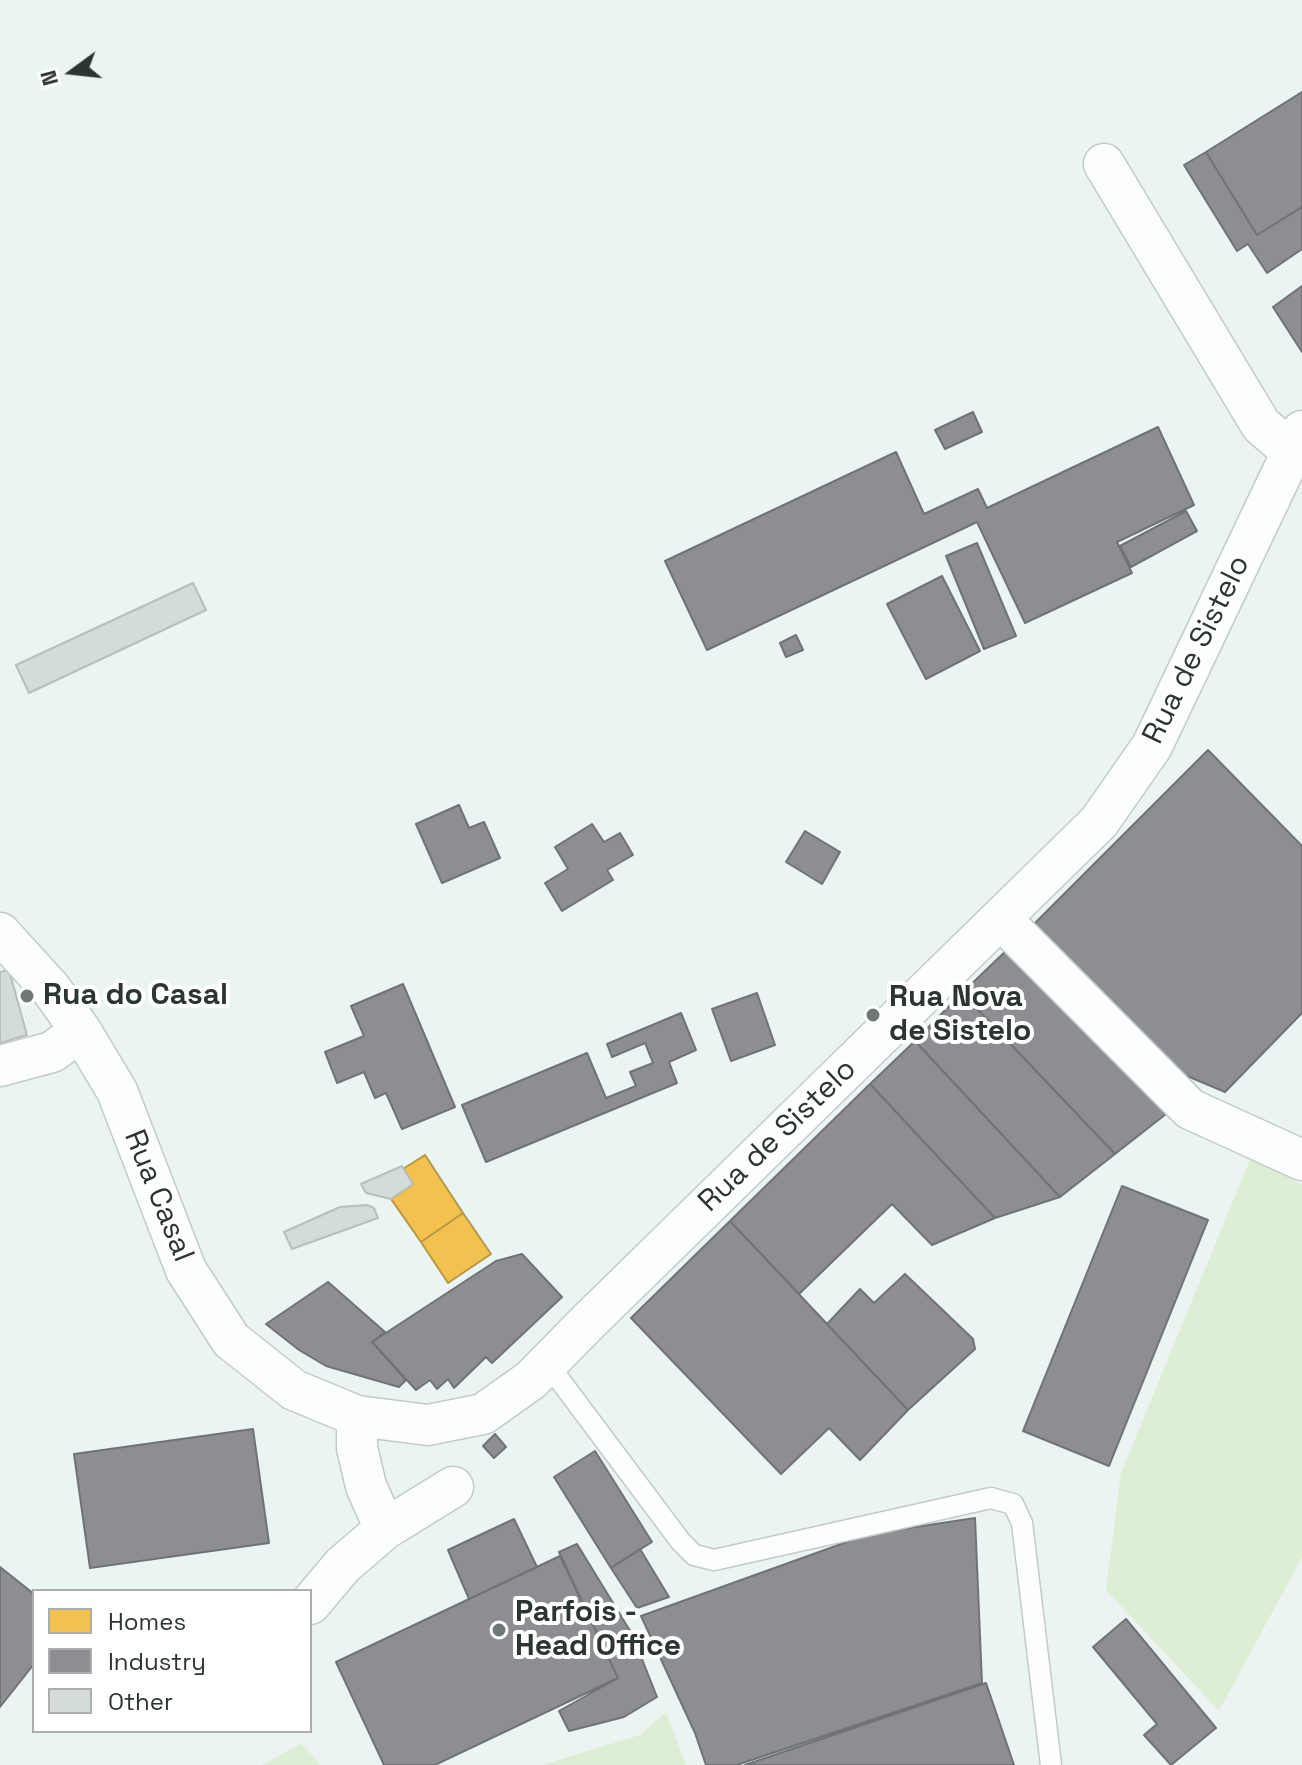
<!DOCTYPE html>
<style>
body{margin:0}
#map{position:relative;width:1302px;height:1765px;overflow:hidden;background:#eaf4f2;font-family:"Space Grotesk",sans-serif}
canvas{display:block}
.legend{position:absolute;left:32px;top:1589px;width:280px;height:144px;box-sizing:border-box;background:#fff;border:2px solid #abaead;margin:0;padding:10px 14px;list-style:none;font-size:24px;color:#2d3533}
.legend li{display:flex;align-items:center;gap:16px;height:40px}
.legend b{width:40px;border:2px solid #abaead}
.north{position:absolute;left:32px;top:32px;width:80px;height:80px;-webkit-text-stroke:6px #fff;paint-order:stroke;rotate:255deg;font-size:22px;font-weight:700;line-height:32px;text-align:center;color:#2d3533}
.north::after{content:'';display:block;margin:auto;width:28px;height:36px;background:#2d3533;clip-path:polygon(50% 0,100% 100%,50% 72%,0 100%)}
</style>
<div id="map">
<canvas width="1302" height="1765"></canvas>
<ul class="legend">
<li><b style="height:22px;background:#f2c14e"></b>Homes</li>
<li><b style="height:22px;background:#8d8d92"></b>Industry</li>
<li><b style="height:22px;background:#d3dbdb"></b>Other</li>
</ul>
<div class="north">N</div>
</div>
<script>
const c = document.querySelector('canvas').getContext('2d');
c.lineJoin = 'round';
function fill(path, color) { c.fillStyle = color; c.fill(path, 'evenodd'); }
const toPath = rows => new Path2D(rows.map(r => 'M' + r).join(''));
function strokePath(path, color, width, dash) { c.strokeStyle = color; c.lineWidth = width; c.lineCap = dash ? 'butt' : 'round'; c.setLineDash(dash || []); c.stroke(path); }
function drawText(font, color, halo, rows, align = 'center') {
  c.font = font + ' "Space Grotesk",sans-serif'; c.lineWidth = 8; c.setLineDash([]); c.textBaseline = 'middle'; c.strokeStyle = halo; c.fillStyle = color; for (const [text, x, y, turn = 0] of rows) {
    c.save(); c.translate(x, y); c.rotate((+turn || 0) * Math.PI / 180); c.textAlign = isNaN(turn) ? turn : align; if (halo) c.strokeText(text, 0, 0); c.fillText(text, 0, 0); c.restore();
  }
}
fill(toPath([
 [1251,1157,1302,1185,1302,1557,1219,1711,1106,1590,1121,1473],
 [666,1712,686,1765,542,1765,640,1735],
 [301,1743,321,1765,262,1765]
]), '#deeed4');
const homes = toPath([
 [425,1155,463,1213,421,1242,391,1199,413,1184,403,1169,425,1155],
 [463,1213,491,1254,448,1283,421,1242,463,1213]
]);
fill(homes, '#f2c14e');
strokePath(homes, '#b79746', 2);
const industry = toPath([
 [1302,92,1302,207,1257,235,1206,152,1302,92],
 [1206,152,1257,235,1302,207,1302,249,1267,273,1248,244,1237,251,1184,165,1206,152],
 [1302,286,1302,352,1273,307,1302,286],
 [973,412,982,432,945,449,935,430,973,412],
 [1158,427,1194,505,1117,542,1132,573,1025,623,977,522,707,650,665,561,896,452,924,514,978,489,987,508,1158,427],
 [1186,511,1197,531,1131,567,1120,546,1186,511],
 [977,543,1016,636,984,649,946,556,977,543],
 [942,576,980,651,926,679,887,604,942,576],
 [796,635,803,650,786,657,780,643,796,635],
 [1208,750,1302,846,1302,1013,1225,1092,1173,1070,1032,926,1208,750],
 [459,805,469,828,484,822,500,858,442,883,416,824,459,805],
 [592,824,604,842,620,833,633,855,607,870,613,880,562,911,545,883,568,869,555,847,592,824],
 [805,831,840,852,822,884,786,862,805,831],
 [1010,947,1166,1114,1115,1154,962,993,1010,947],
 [403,984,455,1107,402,1129,386,1093,375,1098,364,1072,337,1083,325,1052,364,1036,351,1006,403,984],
 [757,993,775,1045,731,1061,712,1009,757,993],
 [962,993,1115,1154,1060,1197,915,1041,962,993],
 [681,1013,696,1050,669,1062,677,1083,486,1162,462,1105,587,1053,606,1098,636,1086,630,1072,653,1063,645,1043,612,1057,607,1044,681,1013],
 [915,1041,1060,1197,995,1218,870,1084,915,1041],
 [870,1084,995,1218,932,1245,892,1204,799,1294,730,1221,870,1084],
 [1122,1186,1208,1220,1109,1466,1023,1431,1122,1186],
 [730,1221,908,1410,860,1460,829,1428,781,1474,631,1318,730,1221],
 [522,1254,562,1297,492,1363,486,1357,454,1388,448,1379,437,1389,430,1380,416,1390,372,1342,496,1261,522,1254],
 [905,1274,973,1339,975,1349,908,1410,827,1324,860,1289,874,1303,905,1274],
 [328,1282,385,1332,372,1342,406,1380,399,1387,326,1366,299,1350,266,1324,328,1282],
 [253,1429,269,1543,90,1568,74,1454,253,1429],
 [495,1434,506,1447,494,1458,483,1446,495,1434],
 [595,1451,652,1542,611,1568,554,1477,595,1451],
 [975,1518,982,1683,737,1765,706,1765,695,1733,641,1616,869,1534,975,1518],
 [514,1519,537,1567,469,1599,448,1550,514,1519],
 [577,1544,632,1634,657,1697,624,1717,569,1731,559,1711,618,1678,559,1552,577,1544],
 [640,1549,669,1597,637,1608,611,1568,640,1549],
 [560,1556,618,1678,435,1765,384,1765,336,1662,560,1556],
 [0,1567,34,1594,34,1664,0,1707,0,1567],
 [1126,1619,1216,1728,1171,1765,1144,1735,1157,1724,1093,1647,1126,1619],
 [986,1683,1014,1765,745,1765,986,1683]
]);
fill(industry, '#8d8d92');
strokePath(industry, '#707376', 2);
const building = toPath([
 [193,583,206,610,29,693,16,665,193,583],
 [9,970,27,1035,0,1043,0,972,9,970],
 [402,1166,413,1184,391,1199,366,1193,361,1184,402,1166],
 [367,1205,374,1208,378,1218,292,1249,284,1232,340,1207,367,1205]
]);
fill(building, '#d3dbdb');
strokePath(building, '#b7bfbe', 2);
const lane = toPath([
 [547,1363,681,1542,694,1555,714,1560,991,1498,1013,1504,1022,1523,1051,1765]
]);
const street = toPath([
 [1104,164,1261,425,1291,451],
 [1001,919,1190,1109,1302,1160],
 [0,933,51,989,81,1031,117,1091,186,1270,231,1340,294,1390,357,1416,428,1425,483,1414,531,1380,587,1323,1099,822,1152,746,1302,431],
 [0,1066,52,1052,81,1031],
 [385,1529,453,1487],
 [310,1604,343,1565,385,1529,366,1486,357,1448,357,1416]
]);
strokePath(lane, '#c3cbc9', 23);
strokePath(street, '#c3cbc9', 43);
strokePath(lane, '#fcfdfd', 20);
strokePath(street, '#fcfdfd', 40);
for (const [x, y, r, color] of [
 [27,996,8,"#6f7876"],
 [873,1015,8,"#6f7876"],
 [499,1630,8,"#6f7876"]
]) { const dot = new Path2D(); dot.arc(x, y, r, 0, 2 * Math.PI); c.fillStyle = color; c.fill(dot); strokePath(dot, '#fff', 3); }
drawText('30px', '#2d3533', '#fff', [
 ["Rua de Sistelo",1197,650,-64],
 ["Rua de Sistelo",778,1136,-44],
 ["Rua Casal",158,1196,68]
]);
drawText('bold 30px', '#2d3533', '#fff', [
 ["Rua do Casal",43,996],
 ["Rua Nova",889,998],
 ["de Sistelo",889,1032],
 ["Parfois -",515,1613],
 ["Head Office",515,1647]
], 'left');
</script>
